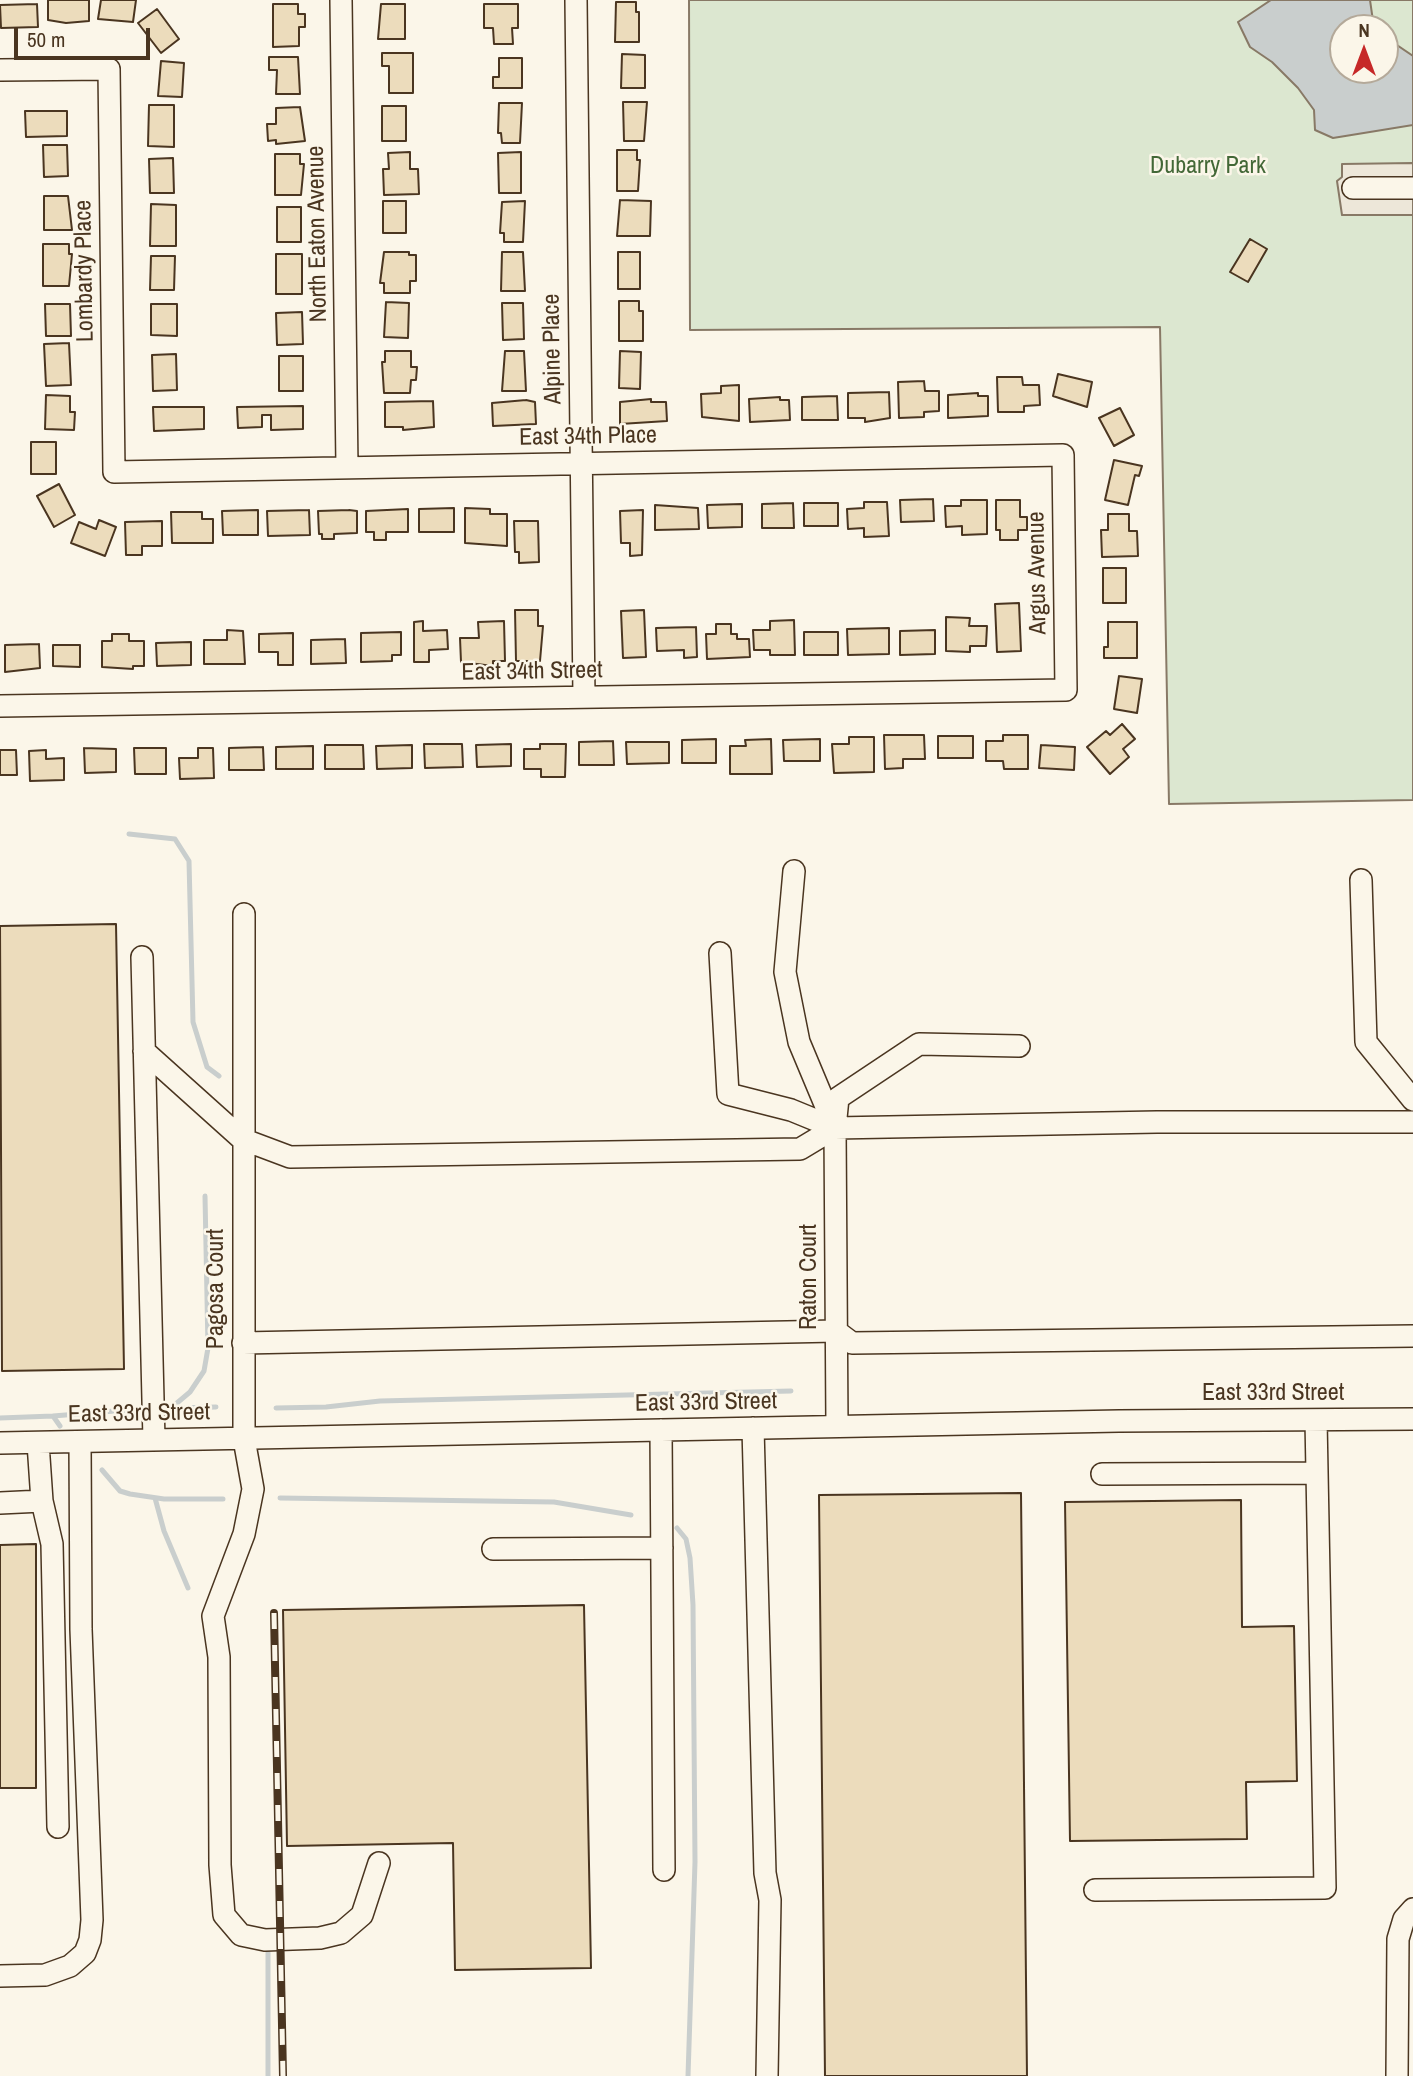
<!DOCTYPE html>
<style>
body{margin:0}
#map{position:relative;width:1413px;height:2076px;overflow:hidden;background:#fbf6e9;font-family:"Archivo Narrow",sans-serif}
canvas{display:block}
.north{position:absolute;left:1329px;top:14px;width:70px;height:70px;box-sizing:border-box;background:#fbf6e9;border:2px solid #b4a999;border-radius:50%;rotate:0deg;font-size:19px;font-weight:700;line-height:28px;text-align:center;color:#4a3520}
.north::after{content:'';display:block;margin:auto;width:24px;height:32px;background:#c62828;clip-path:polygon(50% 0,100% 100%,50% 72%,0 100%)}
.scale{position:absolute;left:14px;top:28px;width:136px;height:32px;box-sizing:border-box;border:4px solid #4a3520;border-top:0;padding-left:9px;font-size:21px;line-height:24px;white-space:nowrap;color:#4a3520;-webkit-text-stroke:5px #fbf6e9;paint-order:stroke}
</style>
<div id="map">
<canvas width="1413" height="2076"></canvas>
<div class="north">N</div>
<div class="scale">50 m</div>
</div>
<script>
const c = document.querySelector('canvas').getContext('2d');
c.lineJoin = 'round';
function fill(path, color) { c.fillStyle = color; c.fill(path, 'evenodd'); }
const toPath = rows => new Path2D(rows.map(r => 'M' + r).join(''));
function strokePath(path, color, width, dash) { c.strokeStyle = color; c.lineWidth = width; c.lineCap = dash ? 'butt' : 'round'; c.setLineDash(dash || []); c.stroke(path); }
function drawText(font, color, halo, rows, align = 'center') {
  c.font = font + ' "Archivo Narrow",sans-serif'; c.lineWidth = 5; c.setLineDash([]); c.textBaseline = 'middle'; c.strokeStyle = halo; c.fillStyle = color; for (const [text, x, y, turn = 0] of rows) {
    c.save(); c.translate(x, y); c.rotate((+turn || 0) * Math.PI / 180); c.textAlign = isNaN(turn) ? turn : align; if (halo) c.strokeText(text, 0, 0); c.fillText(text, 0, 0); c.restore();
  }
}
const green = toPath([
 [689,0,1413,0,1413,800,1169,804,1160,327,690,330,689,0],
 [1343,28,1385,28,1385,70,1343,70,1343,28]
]);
fill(green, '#dce7d0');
strokePath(green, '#887966', 2);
const parking = toPath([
 [1413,163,1413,215,1342,215,1337,181,1342,177,1342,164,1413,163]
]);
fill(parking, '#ede7d9');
strokePath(parking, '#887966', 2);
const water = toPath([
 [1271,0,1370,0,1373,21,1378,28,1343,28,1343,70,1385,70,1385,37,1413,56,1413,125,1333,138,1315,130,1314,110,1298,88,1272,62,1250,47,1238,22,1271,0]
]);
fill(water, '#c9cecd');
strokePath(water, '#887966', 2);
strokePath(toPath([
 [129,834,175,839,189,861,193,1022,207,1067,219,1076],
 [171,1408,190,1392,204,1371,208,1348,205,1196],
 [171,1408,216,1407],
 [276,1408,326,1407,380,1401,791,1391],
 [53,1416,127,1410],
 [0,1418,53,1416,60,1426],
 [102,1470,120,1491,130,1494,164,1499,223,1499],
 [155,1498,164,1531,188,1588],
 [280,1498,554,1502,631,1515],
 [677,1528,686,1539,690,1558,693,1605,695,1862,688,2076],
 [268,2076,268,1953]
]), '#c9cecd', 5);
const building = toPath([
 [48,0,89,0,89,21,66,23,48,20,48,0],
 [101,0,136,0,133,22,98,19,101,0],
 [616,2,636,2,636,12,639,12,639,42,615,42,616,2],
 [37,4,38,27,1,28,0,5,37,4],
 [273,4,298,4,298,14,305,14,305,27,299,27,299,46,273,47,273,4],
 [381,4,405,4,405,39,378,39,381,4],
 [484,4,518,4,518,28,512,28,513,44,494,44,493,28,484,28,484,4],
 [157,9,179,39,161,53,138,23,157,9],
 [382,53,413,53,413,93,389,93,389,66,382,66,382,53],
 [622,54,645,55,645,88,621,88,622,54],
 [269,57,298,57,300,94,276,94,277,70,269,70,269,57],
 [499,58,522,58,522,88,493,88,493,77,499,77,499,58],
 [161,61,184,63,182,97,158,96,161,61],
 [623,102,647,102,644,141,624,141,623,102],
 [499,103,522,103,520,143,502,143,501,133,498,133,499,103],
 [149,105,174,105,174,147,148,146,149,105],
 [382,106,406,106,406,141,382,141,382,106],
 [300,107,305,141,276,144,276,140,268,141,267,124,276,124,276,108,300,107],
 [25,111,67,111,67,136,26,137,25,111],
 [43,145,67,145,68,176,44,177,43,145],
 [617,150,637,150,637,160,640,160,638,191,617,191,617,150],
 [410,152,410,169,418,169,419,194,384,195,383,169,389,169,388,153,410,152],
 [521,152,521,193,499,193,498,153,521,152],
 [275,154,300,154,300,164,304,164,301,195,275,195,275,154],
 [173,158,174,193,150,193,149,159,173,158],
 [44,196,68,196,72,230,44,230,44,196],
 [620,200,651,201,650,236,617,236,620,200],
 [383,201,406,201,406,233,383,233,383,201],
 [525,201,523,242,504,242,504,233,500,233,502,202,525,201],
 [151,204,176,205,176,246,150,246,151,204],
 [277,207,301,207,301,242,277,242,277,207],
 [1250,239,1267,249,1248,282,1230,272,1250,239],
 [43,244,69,244,69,254,72,254,69,286,43,286,43,244],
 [384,252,409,252,409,255,416,255,416,281,410,281,410,293,384,293,384,283,380,283,384,252],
 [502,252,523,252,525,291,501,291,502,252],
 [618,252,640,252,640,289,618,289,618,252],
 [276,254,302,254,302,294,276,294,276,254],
 [151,256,175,256,174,290,150,290,151,256],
 [619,301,639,301,639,311,643,311,643,341,619,341,619,301],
 [386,302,409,303,408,338,384,337,386,302],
 [502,303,523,303,524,339,503,340,502,303],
 [45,304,70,304,71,336,46,336,45,304],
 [151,304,177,304,177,336,151,335,151,304],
 [302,312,303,344,277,345,276,313,302,312],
 [69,343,71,385,46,386,44,344,69,343],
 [385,351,411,351,411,367,417,367,416,380,411,380,410,393,384,393,382,362,385,362,385,351],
 [505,351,524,351,526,391,502,391,505,351],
 [620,351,641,352,640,389,619,388,620,351],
 [176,354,177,390,153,391,152,355,176,354],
 [279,356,303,356,303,391,279,391,279,356],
 [1058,374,1092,382,1087,407,1053,396,1058,374],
 [997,377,1022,377,1023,385,1039,385,1040,405,1024,406,1024,412,998,412,997,377],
 [924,381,925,391,939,391,939,411,924,412,924,417,899,418,898,382,924,381],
 [739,385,739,421,702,417,701,394,721,393,721,386,739,385],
 [889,392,890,418,865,422,865,418,848,418,848,393,889,392],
 [978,393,978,396,988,396,988,416,948,418,948,395,978,393],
 [46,395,70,396,70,412,75,412,74,430,45,429,46,395],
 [837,396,838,420,802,420,802,397,837,396],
 [780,397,780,400,789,400,790,420,750,422,749,399,780,397],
 [651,399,651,402,666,402,667,421,620,424,620,402,651,399],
 [526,400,535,402,536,424,493,426,492,403,526,400],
 [433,401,434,427,403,430,403,427,385,427,385,402,433,401],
 [303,406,303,429,271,430,271,415,262,415,262,427,238,428,237,407,303,406],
 [153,407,204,407,204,429,154,431,153,407],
 [1120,408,1134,435,1114,446,1099,418,1120,408],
 [31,442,56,442,56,474,31,474,31,442],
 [1114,460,1142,466,1139,476,1135,475,1128,505,1105,500,1114,460],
 [59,484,75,515,54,527,37,496,59,484],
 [933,499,934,521,901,522,900,500,933,499],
 [961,500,987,500,987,534,962,535,962,526,946,527,945,506,961,506,961,500],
 [996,500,1020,500,1020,517,1027,517,1027,530,1018,530,1018,540,1000,540,1000,530,996,530,996,500],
 [864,502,887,502,889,536,864,537,864,528,848,529,847,509,864,508,864,502],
 [793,503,794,528,762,528,762,504,793,503],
 [804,503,838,503,838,526,804,526,804,503],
 [742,504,742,527,708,528,707,505,742,504],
 [655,505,698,508,699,529,655,530,655,505],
 [454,508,454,532,419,532,419,509,454,508],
 [465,508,490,509,490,514,507,514,507,546,465,543,465,508],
 [408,509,408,532,386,532,386,540,374,540,374,532,366,532,366,511,408,509],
 [258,510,258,535,223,535,222,511,258,510],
 [309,510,310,535,268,536,267,511,309,510],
 [349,510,357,511,357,533,334,534,334,539,322,539,322,534,319,534,318,511,349,510],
 [643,510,642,555,630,556,630,543,621,543,620,511,643,510],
 [171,512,202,512,202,519,213,519,213,543,172,543,171,512],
 [1108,514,1129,514,1129,531,1137,531,1138,556,1102,557,1101,530,1108,530,1108,514],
 [99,520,116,527,105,556,71,543,79,522,96,529,99,520],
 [162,521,162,546,142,546,142,555,126,555,125,522,162,521],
 [514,521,538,521,539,562,519,563,519,552,515,552,514,521],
 [1103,568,1126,568,1126,603,1103,603,1103,568],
 [1019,603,1021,651,997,652,995,604,1019,603],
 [515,610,538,610,538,626,543,626,540,661,516,661,515,610],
 [644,610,646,657,623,658,621,611,644,610],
 [946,617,970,618,969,626,987,626,986,646,970,646,970,652,946,651,946,617],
 [794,620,795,655,770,655,770,650,754,650,753,630,770,630,770,621,794,620],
 [423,621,423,631,447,630,448,649,429,650,429,662,414,662,414,622,423,621],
 [504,621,505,661,493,661,493,666,461,662,460,638,479,638,478,622,504,621],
 [1108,622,1137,622,1137,658,1104,658,1104,647,1108,647,1108,622],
 [716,624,731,624,731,634,737,634,737,639,749,639,750,657,707,659,706,634,716,634,716,624],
 [696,627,697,657,684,658,684,650,657,651,656,628,696,627],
 [889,628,889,654,848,655,847,629,889,628],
 [227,630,243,631,245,664,204,664,204,640,227,640,227,630],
 [935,630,935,654,900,655,900,631,935,630],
 [401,632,401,655,392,655,392,661,361,662,361,633,401,632],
 [804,632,838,632,838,655,804,655,804,632],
 [293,633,293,665,278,665,278,652,259,652,259,634,293,633],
 [112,634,129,634,129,641,144,641,144,666,133,666,133,669,102,667,102,641,112,641,112,634],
 [345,639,346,663,311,664,311,640,345,639],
 [191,642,191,665,157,666,156,643,191,642],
 [39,644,40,668,5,672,5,645,39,644],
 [53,645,80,645,80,667,53,666,53,645],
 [1119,676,1142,679,1137,713,1114,709,1119,676],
 [1122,724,1135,739,1123,749,1129,757,1110,774,1087,747,1106,731,1110,735,1122,724],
 [884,735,924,735,925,759,903,759,903,768,885,769,884,735],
 [1003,735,1028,735,1028,769,1004,769,1003,761,986,761,986,741,1003,741,1003,735],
 [938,736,973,736,973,758,938,758,938,736],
 [849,737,874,737,874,772,834,773,832,744,849,744,849,737],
 [716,739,716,763,682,763,682,740,716,739],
 [771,739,772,774,730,774,730,746,746,746,745,740,771,739],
 [820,739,820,761,784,761,783,740,820,739],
 [613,741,614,765,579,765,579,742,613,741],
 [626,742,669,742,669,763,627,764,626,742],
 [424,744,462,744,463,767,425,768,424,744],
 [511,744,511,766,477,767,476,745,511,744],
 [540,744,566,744,565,777,541,777,541,769,524,769,524,749,540,749,540,744],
 [325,745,363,745,364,769,325,769,325,745],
 [412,745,412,768,377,769,376,746,412,745],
 [1041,745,1075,747,1074,770,1039,768,1041,745],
 [313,746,313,769,276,769,276,747,313,746],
 [263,747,264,770,229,770,229,748,263,747],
 [84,748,116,749,116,772,85,773,84,748],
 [134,748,166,748,166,774,135,774,134,748],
 [198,748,213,748,214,778,180,779,179,758,198,758,198,748],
 [0,750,16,750,17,775,0,775,0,750],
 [46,750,46,759,64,758,64,780,30,781,29,751,46,750],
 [116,924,124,1369,2,1371,0,926,116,924],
 [1021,1493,1027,2076,825,2076,819,1495,1021,1493],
 [1241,1500,1242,1627,1294,1626,1297,1781,1246,1782,1247,1839,1070,1841,1065,1502,1241,1500],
 [36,1544,36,1788,0,1788,0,1545,36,1544],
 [584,1605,591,1968,455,1970,453,1843,287,1846,283,1610,584,1605]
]);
fill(building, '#ecdcbc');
strokePath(building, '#4a3520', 2);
const minor = toPath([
 [341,0,347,467],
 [576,0,584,697],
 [0,70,109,69,114,472,1063,455,1066,690,0,706],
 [1353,188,1413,188],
 [794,871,785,972,799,1042,835,1128,837,1426],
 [1361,880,1366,1042,1413,1100],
 [244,914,244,1439,253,1489,244,1534,213,1616,219,1657,220,1865,224,1915,241,1935,265,1940,320,1938,341,1933,362,1915,379,1863],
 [720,953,728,1094,791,1110,835,1128],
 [142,957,154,1440],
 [1019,1046,919,1044,838,1098,835,1128,1157,1122,1413,1122],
 [144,1051,242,1139,290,1157,800,1149,835,1128],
 [243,1343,836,1331,852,1343,1413,1336],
 [753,1428,765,1873,770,1900,767,2076],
 [661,1430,664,1870],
 [0,1443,1119,1421,1413,1419],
 [1102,1474,1316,1473],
 [42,1501,52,1544,58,1827],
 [0,1503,42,1501,38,1443],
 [493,1549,662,1548],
 [1095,1890,1325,1888,1316,1420],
 [0,1976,45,1975,70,1966,85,1953,90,1940,92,1920,81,1629,80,1442],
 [1397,2076,1398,1939,1404,1919,1413,1909]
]);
strokePath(minor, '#4a3520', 24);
strokePath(minor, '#fbf6e9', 21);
const rail = toPath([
 [274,1613,283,2076]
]);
strokePath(rail, '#4a3520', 8);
strokePath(rail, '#fbf6e9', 5, [16]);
drawText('24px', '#436837', '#fbf6e9', [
 ["Dubarry Park",1208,167]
]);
drawText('24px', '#4a3520', '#fbf6e9', [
 ["North Eaton Avenue",318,234,-91],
 ["Lombardy Place",85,271,-91],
 ["Alpine Place",553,349,-91],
 ["East 34th Place",588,437,-1],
 ["Argus Avenue",1038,573,-91],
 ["East 34th Street",532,672,-1],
 ["Raton Court",810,1277,-90],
 ["Pagosa Court",217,1289,-90],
 ["East 33rd Street",1273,1394],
 ["East 33rd Street",706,1403,-1],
 ["East 33rd Street",139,1414,-1]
]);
</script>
